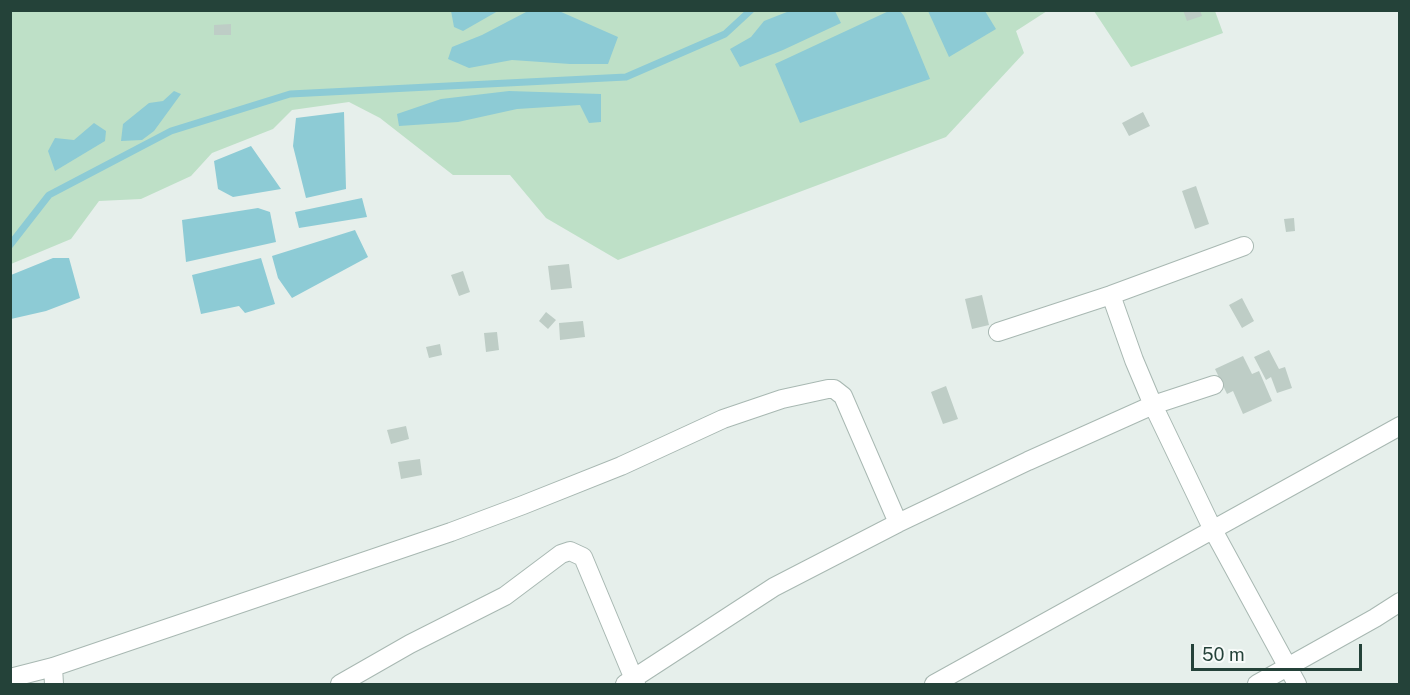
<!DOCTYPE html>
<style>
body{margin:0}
#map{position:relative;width:1410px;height:695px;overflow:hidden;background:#e6efeb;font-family:"Public Sans",sans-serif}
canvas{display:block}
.frame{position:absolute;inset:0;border:12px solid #244239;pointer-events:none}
.scale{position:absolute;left:1191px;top:644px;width:171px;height:27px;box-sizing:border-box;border:3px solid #244239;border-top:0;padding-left:8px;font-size:18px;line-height:21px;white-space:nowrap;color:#244239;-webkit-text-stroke:4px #f7fbf9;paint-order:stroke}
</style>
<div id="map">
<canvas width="1410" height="695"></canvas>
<div class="frame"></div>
<div class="scale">50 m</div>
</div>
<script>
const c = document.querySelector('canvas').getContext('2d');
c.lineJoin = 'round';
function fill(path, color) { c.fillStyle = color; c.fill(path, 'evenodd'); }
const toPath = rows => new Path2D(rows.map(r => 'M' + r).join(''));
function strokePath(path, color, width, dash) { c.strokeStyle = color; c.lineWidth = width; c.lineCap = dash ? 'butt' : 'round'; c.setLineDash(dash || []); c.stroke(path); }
fill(toPath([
 [11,11,1047,11,1016,31,1024,53,946,137,618,260,546,218,510,175,453,175,380,118,349,102,292,110,273,129,212,153,191,176,141,199,99,201,71,239,11,264],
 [1094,11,1215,11,1223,33,1131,67]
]), '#bee0c7');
fill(toPath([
 [792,10,835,11,841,23,783,50,740,67,730,49,751,37,764,21],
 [891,10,900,11,904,16,930,79,800,123,775,64],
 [451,11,451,10,498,11,463,31,454,27],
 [528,11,559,11,618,37,608,64,570,64,512,60,469,68,448,59,452,47,482,35],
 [928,11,985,11,996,29,949,57],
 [174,91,181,94,154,131,142,140,121,141,123,124,149,103,163,101],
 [509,91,601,94,601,122,589,123,580,105,517,109,458,122,399,126,397,114,441,99],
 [344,112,346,189,306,198,293,146,296,118],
 [94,123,106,131,105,141,55,171,48,151,55,138,74,140],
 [251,146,281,189,233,197,218,189,214,161],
 [362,198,367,217,299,228,295,212],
 [258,208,270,212,276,242,186,262,182,220],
 [355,230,368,257,292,298,278,278,272,256],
 [53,258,69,258,80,298,46,311,11,319,11,275],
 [261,258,275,304,245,313,239,306,201,314,192,275]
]), '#8dcbd5');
strokePath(toPath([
 [10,245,49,195,171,131,290,94,626,77,725,34,751,10]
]), '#8dcbd5', 7);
fill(toPath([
 [1183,10,1200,10,1202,16,1187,21],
 [231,24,231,35,214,35,214,25],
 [1143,112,1150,126,1129,136,1122,123],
 [1196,186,1209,224,1195,229,1182,191],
 [1294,218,1295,231,1286,232,1284,219],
 [569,264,572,288,551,290,548,266],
 [463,271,470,292,459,296,451,275],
 [982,295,989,325,972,329,965,299],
 [1242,298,1254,321,1242,328,1229,305],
 [546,312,556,320,548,329,539,321],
 [583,321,585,337,560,340,559,323],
 [497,332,499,350,486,352,484,333],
 [440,344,442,355,429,358,426,347],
 [1269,350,1279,369,1285,367,1292,388,1277,393,1271,377,1266,380,1254,357],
 [1243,356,1252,374,1259,371,1272,401,1243,414,1233,391,1227,394,1215,369],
 [946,386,958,419,943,424,931,392],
 [406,426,409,439,391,444,387,430],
 [420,459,422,475,401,479,398,462]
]), '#becdc6');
const minor = toPath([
 [1111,295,1134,360,1153,405,1213,530,1297,684],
 [998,332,1111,295,1244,246],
 [53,667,54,684],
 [10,678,53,667,451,532,523,505,621,466,723,419,782,399,828,389,834,389,843,396,898,523],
 [340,684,410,644,505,596,561,554,570,551,583,557,636,684],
 [625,684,774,587,898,523,1028,461,1153,405,1214,385],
 [934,684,1400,426],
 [1257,684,1375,618,1400,602]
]);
strokePath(minor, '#a8b8b2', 20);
strokePath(minor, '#fff', 18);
</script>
